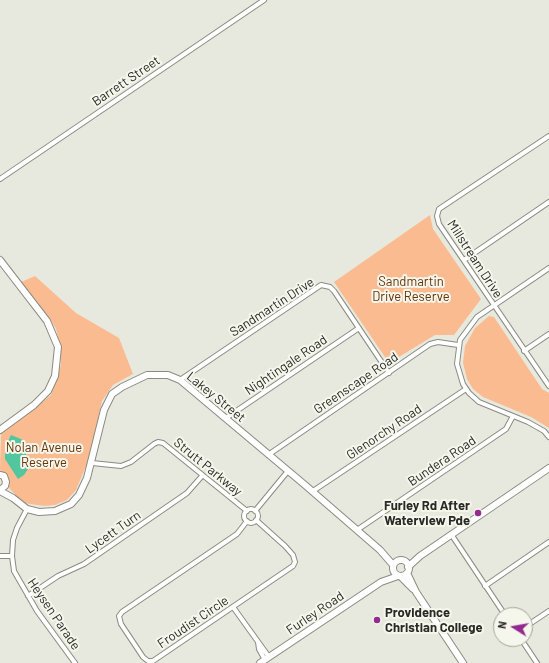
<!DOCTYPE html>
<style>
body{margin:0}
#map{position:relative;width:549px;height:663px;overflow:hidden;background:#e8e9de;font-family:Barlow,sans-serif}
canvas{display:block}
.north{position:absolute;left:493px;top:607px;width:40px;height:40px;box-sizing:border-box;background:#f5f6ec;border:1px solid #a3a49d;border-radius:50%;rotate:281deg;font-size:11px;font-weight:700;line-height:16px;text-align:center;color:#292a26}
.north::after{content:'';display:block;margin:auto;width:14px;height:18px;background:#932a8f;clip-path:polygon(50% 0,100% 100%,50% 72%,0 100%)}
</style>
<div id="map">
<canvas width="549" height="663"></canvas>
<div class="north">N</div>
</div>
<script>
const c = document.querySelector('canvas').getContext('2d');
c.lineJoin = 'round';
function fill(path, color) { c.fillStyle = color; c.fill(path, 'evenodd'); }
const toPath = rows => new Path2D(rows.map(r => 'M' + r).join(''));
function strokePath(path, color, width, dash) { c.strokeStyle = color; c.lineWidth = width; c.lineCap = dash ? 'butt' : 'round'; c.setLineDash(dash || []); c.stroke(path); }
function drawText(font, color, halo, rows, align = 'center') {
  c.font = font + ' Barlow,sans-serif'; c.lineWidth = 4; c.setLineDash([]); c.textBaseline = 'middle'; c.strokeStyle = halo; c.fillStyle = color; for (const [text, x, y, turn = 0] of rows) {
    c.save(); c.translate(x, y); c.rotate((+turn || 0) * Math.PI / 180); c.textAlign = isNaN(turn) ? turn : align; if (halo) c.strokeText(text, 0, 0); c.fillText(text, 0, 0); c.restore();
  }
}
fill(toPath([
 [430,215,433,229,481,299,454,335,435,335,389,363,334,282],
 [35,276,76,313,119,338,133,374,113,385,102,401,89,459,76,490,67,500,55,505,45,506,23,503,10,489,0,470,1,433,51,395,61,365,60,345,56,329,48,316,21,282],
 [489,316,494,317,542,389,549,393,549,428,531,417,483,397,473,389,467,379,463,363,465,346,475,328]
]), '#fbbb90');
fill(toPath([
 [11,435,21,439,27,444,28,447,28,452,26,454,29,459,28,469,24,475,18,479,5,459,5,447]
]), '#51c69f');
const street = toPath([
 [549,136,439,209,437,216,439,224,549,386],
 [0,179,264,0],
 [464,260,549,202],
 [549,268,477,317,460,340,457,364,463,384,469,393,479,402,528,422,544,431,549,437],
 [524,351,549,334],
 [180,380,321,285,330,287,334,291,389,373],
 [226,418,359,328],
 [268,455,430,344,438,342,458,345],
 [92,463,121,466,131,462,154,444,158,442,163,443,247,511],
 [313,491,466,389],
 [27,509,17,528,13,540,12,556,14,571,37,611,75,663],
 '244 516a7 7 0 1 1 14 0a7 7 0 1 1-14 0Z',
 [255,511,288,471],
 [247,521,237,534,122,612,119,616,121,624,143,657,148,661,153,661,293,566,295,562,293,555,285,546,256,520],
 [357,530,506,429,513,416],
 [451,534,505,615],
 [0,556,12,556],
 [485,586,549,542],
 [28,596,58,576,84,564,187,493,202,476],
 [233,607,269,657],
 [525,627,549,611],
 [521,639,537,663],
 [258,642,259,649,265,660]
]);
const secondary = toPath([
 [0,260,47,321,58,347,55,376,48,391,34,405,0,430],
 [0,475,4,476,6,482,5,486,0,490],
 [0,491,13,498,27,509,39,512,55,511,71,504,79,495,87,478,104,410,112,394,122,387,147,375,168,375,180,380,305,485,380,550,393,565],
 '393 568a8 8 0 1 1 16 0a8 8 0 1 1-16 0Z',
 [408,567,420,556,549,468],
 [407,573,416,592,463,663],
 [401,577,413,589],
 [260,663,381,582,398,576]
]);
strokePath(street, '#8a8b81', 6);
strokePath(secondary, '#8a8b81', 8);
strokePath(street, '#fff', 4);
strokePath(secondary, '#fff', 6);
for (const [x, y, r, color] of [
 [478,513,4,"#932a8f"],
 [377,620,4,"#932a8f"]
]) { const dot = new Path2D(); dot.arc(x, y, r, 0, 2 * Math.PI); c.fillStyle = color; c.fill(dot); strokePath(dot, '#f5f6ec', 1.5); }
drawText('13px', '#292a26', '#f5f6ec', [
 ["Barrett Street",126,81,-34],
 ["Millstream Drive",475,259,57],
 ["Sandmartin Drive",272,307,-33],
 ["Nightingale Road",286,365,-34],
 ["Greenscape Road",356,383,-34],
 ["Lakey Street",216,397,39],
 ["Glenorchy Road",384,432,-34],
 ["Bundera Road",442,461,-34],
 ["Strutt Parkway",208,467,39],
 ["Lycett Turn",113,532,-35],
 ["Furley Road",315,613,-34],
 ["Heysen Parade",54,614,56],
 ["Froudist Circle",193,622,-34]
]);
drawText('13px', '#663306', '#f5f6ec', [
 ["Sandmartin",411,282],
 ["Drive Reserve",411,297],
 ["Nolan Avenue",44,448],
 ["Reserve",44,463]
]);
drawText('bold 13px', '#292a26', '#f5f6ec', [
 ["Furley Rd After",470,506],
 ["Waterview Pde",470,521],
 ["Providence",385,613,"left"],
 ["Christian College",385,628,"left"]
], 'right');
</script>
